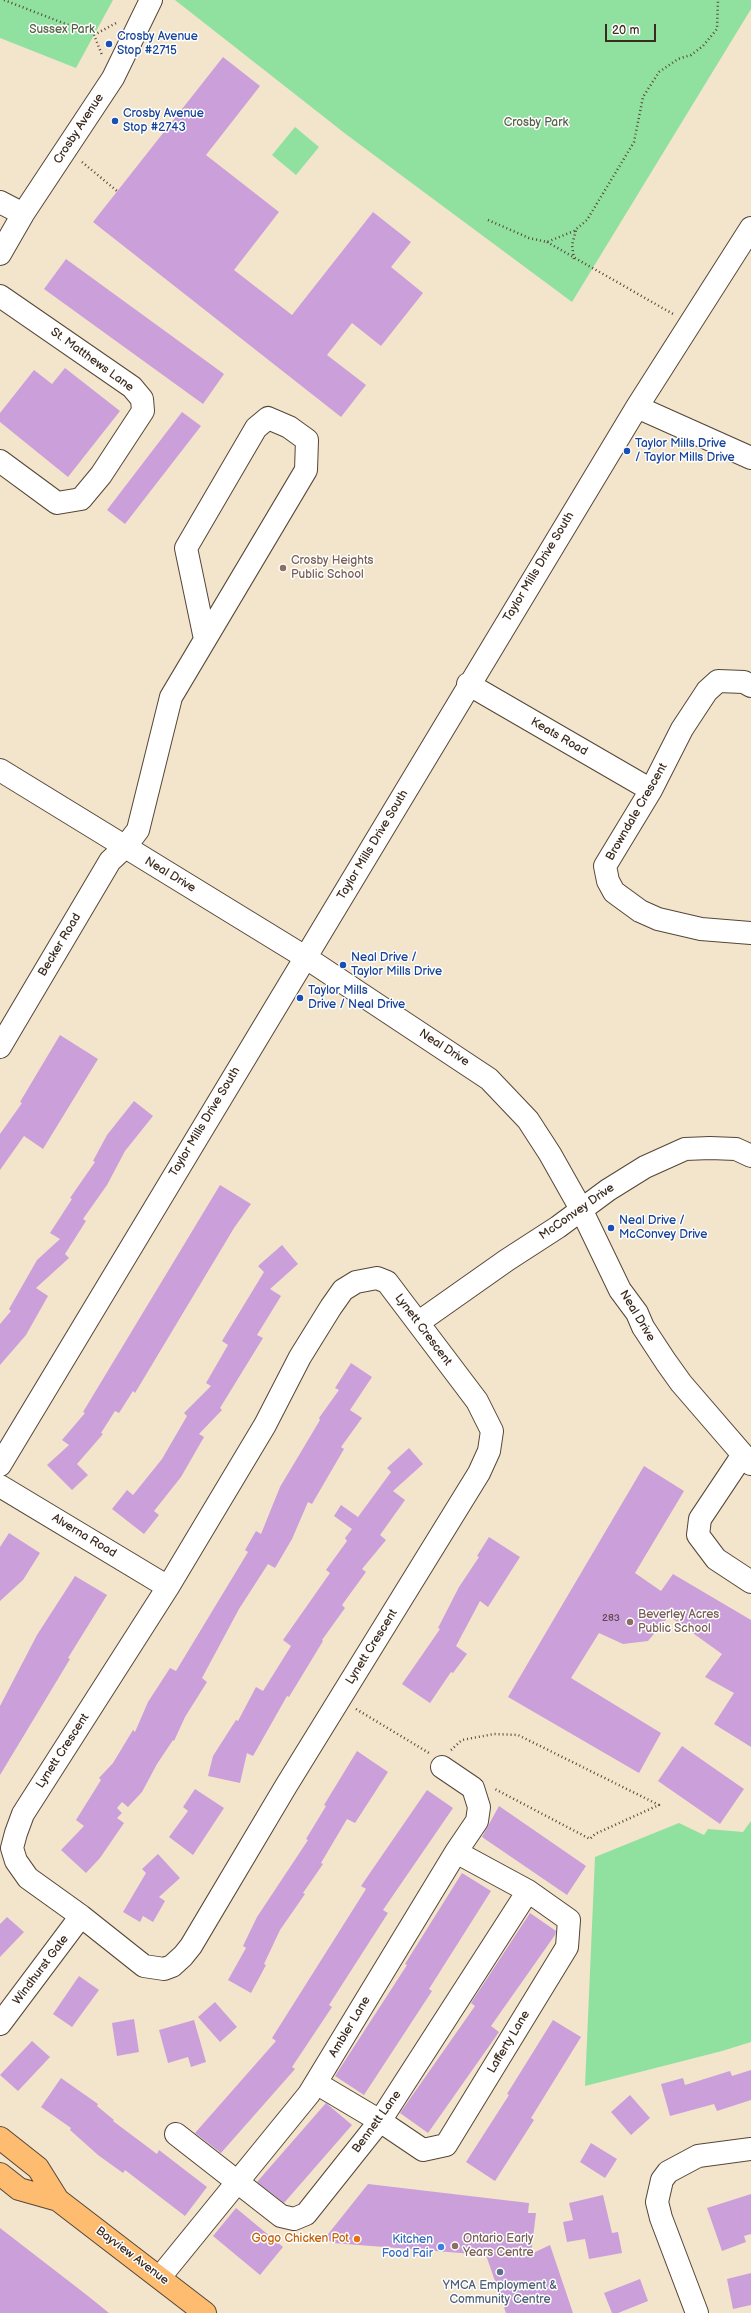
<!DOCTYPE html>
<style>
body{margin:0}
#map{position:relative;width:751px;height:2313px;overflow:hidden;background:#f2e5cb;font-family:"Balsamiq Sans",sans-serif}
canvas{display:block}
.scale{position:absolute;left:605px;top:24px;width:51px;height:18px;box-sizing:border-box;border:2px solid #3b2a1e;border-top:0;padding-left:5px;font-size:12px;line-height:14px;white-space:nowrap;color:#3b2a1e;-webkit-text-stroke:3px #fff;paint-order:stroke}
</style>
<div id="map">
<canvas width="751" height="2313"></canvas>
<div class="scale">20 m</div>
</div>
<script>
const c = document.querySelector('canvas').getContext('2d');
c.lineJoin = 'round';
function fill(path, color) { c.fillStyle = color; c.fill(path, 'evenodd'); }
const toPath = rows => new Path2D(rows.map(r => 'M' + r).join(''));
function strokePath(path, color, width, dash) { c.strokeStyle = color; c.lineWidth = width; c.lineCap = dash ? 'butt' : 'round'; c.setLineDash(dash || []); c.stroke(path); }
function drawText(font, color, halo, rows, align = 'center') {
  c.font = font + ' "Balsamiq Sans",sans-serif'; c.lineWidth = 3; c.setLineDash([]); c.textBaseline = 'middle'; c.strokeStyle = halo; c.fillStyle = color; for (const [text, x, y, turn = 0] of rows) {
    c.save(); c.translate(x, y); c.rotate((+turn || 0) * Math.PI / 180); c.textAlign = isNaN(turn) ? turn : align; if (halo) c.strokeText(text, 0, 0); c.fillText(text, 0, 0); c.restore();
  }
}
fill(toPath([
 [0,0,113,0,76,68,0,38],
 [175,0,751,0,751,9,572,302,347,135],
 [295,127,319,147,296,175,272,155],
 [751,1821,751,2042,722,2051,585,2086,595,1857,679,1823,704,1835,708,1829,743,1832]
]), '#90e0a0');
fill(toPath([
 [223,57,260,86,206,155,279,212,234,270,292,315,373,212,411,242,391,267,423,293,381,346,352,323,327,355,366,385,341,417,93,222],
 [66,259,224,374,203,404,44,289],
 [65,368,120,411,68,477,0,422,0,413,34,370,52,384],
 [182,412,201,426,125,524,107,510],
 [60,1035,98,1059,43,1149,24,1136,0,1170,0,1134,22,1103,20,1102],
 [134,1101,153,1116,125,1151,107,1185,83,1219,86,1221,65,1254,69,1258,36,1288,48,1296,26,1335,0,1365,0,1324,11,1311,9,1309,37,1260,60,1239,50,1233,72,1199,70,1198,95,1162,93,1161,107,1135],
 [220,1185,251,1204,234,1228,135,1393,133,1391,119,1413,115,1411,101,1433,103,1434,77,1464,88,1475,72,1490,47,1465,69,1445,62,1440,85,1413,83,1412],
 [282,1245,298,1264,270,1289,281,1296,257,1335,263,1338,220,1408,222,1410,199,1434,204,1437,181,1477,154,1511,159,1515,144,1534,112,1509,127,1490,133,1495,162,1459,187,1416,184,1413,211,1386,206,1383,228,1345,222,1341,264,1272,258,1266],
 [351,1363,372,1377,350,1410,362,1418,341,1447,344,1449,312,1504,308,1502,292,1539,275,1568,268,1564,239,1609,202,1678,207,1682,185,1717,174,1741,173,1740,157,1764,142,1792,128,1807,122,1802,117,1808,122,1813,117,1818,124,1823,100,1858,86,1873,61,1850,84,1826,76,1820,101,1780,99,1778,113,1763,133,1730,135,1732,148,1702,170,1668,176,1671,248,1552,245,1550,256,1531,261,1534,280,1487,320,1420,319,1418,339,1390,335,1388],
 [409,1448,423,1464,393,1491,405,1500,380,1535,386,1540,362,1569,366,1572,342,1605,345,1608,322,1640,323,1641,289,1697,287,1696,253,1756,247,1753,240,1783,208,1776,213,1756,236,1720,238,1721,256,1687,263,1691,291,1646,283,1640,330,1573,326,1570,347,1541,345,1538,352,1529,334,1516,341,1505,358,1517,391,1472,387,1468],
 [644,1466,684,1491,635,1573,661,1591,673,1574,751,1620,751,1747,714,1724,734,1693,705,1677,722,1654,669,1616,648,1641,623,1644,599,1633,571,1678,661,1733,639,1773,508,1697],
 [9,1533,40,1553,23,1580,0,1601,0,1547],
 [489,1537,520,1557,488,1607,480,1601,456,1646,467,1654,453,1673,451,1672,430,1703,402,1684,440,1629,438,1628,459,1587,479,1557,477,1556],
 [75,1576,107,1595,68,1658,70,1659,0,1775,0,1706,37,1635],
 [682,1746,744,1789,720,1824,658,1781],
 [357,1751,388,1772,355,1823,347,1819,321,1863,323,1864,303,1893,305,1894,280,1930,264,1964,266,1965,251,1993,228,1980,246,1948,243,1946,257,1917,308,1840,306,1839,326,1806,324,1805],
 [195,1789,224,1808,193,1855,169,1837,188,1811,183,1807],
 [427,1790,453,1808,383,1910,388,1913,329,2005,332,2007,292,2067,295,2069,221,2153,195,2133,276,2041,272,2038,366,1889,361,1886],
 [499,1806,586,1866,567,1895,482,1837],
 [158,1854,180,1878,159,1897,165,1901,153,1922,143,1916,140,1922,123,1912,146,1873,142,1869],
 [462,1873,491,1891,429,1989,432,1991,364,2095,335,2076,407,1965,405,1964],
 [530,1913,556,1931,555,1935,491,2026,499,2032,428,2133,400,2113,475,2006,471,2003],
 [7,1917,24,1932,0,1957,0,1924],
 [79,1976,99,1990,72,2027,53,2014],
 [215,2002,237,2027,220,2042,198,2017],
 [134,2019,139,2052,117,2056,112,2023],
 [194,2020,206,2062,191,2067,188,2057,168,2063,159,2030],
 [553,2020,581,2037,531,2118,534,2120,495,2181,466,2162,509,2095,507,2094],
 [32,2041,50,2057,18,2091,0,2075],
 [751,2070,751,2100,717,2111,714,2104,670,2116,661,2084,683,2078,685,2085,730,2071,732,2076],
 [61,2078,98,2104,97,2106,114,2120,113,2121,157,2154,159,2150,207,2187,185,2216,125,2170,123,2173,98,2155,70,2130,71,2128,41,2107],
 [630,2095,650,2118,631,2135,611,2112],
 [326,2103,352,2125,284,2203,257,2182],
 [591,2143,617,2159,605,2178,580,2162],
 [368,2184,529,2203,528,2213,536,2213,531,2254,550,2245,573,2313,506,2313,486,2255,333,2243,325,2238],
 [751,2194,751,2234,744,2236,746,2242,722,2251,707,2208],
 [603,2195,612,2233,618,2232,622,2253,589,2259,585,2239,567,2242,563,2222,573,2220,569,2203],
 [236,2208,283,2247,260,2275,213,2236],
 [0,2228,88,2296,109,2313,0,2313],
 [751,2273,751,2305,733,2309,727,2279],
 [640,2279,648,2301,618,2313,612,2313,604,2293]
]), '#cb9fda');
const minor = toPath([
 [0,202,23,214],
 [0,254,23,214,113,78,151,0],
 [0,296,132,387,142,399,143,411,101,475,81,499,57,503,0,461],
 [637,407,751,458],
 [468,684,651,790],
 [751,686,744,682,718,681,707,691,682,729,651,790,605,866,608,881,614,892,640,911,658,919,701,929,751,933],
 [0,770,305,957,489,1079,528,1120,550,1154,581,1209,620,1290,637,1313,643,1327,666,1362,681,1383,751,1464],
 [0,1047,110,861,125,847,138,830,171,697,306,470,307,440,289,427,268,418,256,428,186,548,205,639],
 [377,1278,387,1282,477,1401,492,1431,489,1451,479,1473,286,1786,191,1946,183,1956,172,1966,164,1969,144,1966,81,1916,28,1878,16,1861,12,1848,16,1833,23,1814,168,1587,265,1425,300,1357,331,1307,343,1290,356,1282,377,1278],
 [419,1322,507,1260,558,1227,608,1190,645,1167,685,1149,710,1148,736,1149,751,1156],
 [742,1456,700,1519,698,1535,716,1559,751,1582],
 [0,1465,637,407,751,228],
 [0,1486,168,1587],
 [0,2024,81,1916],
 [316,2083,380,2121,423,2150,446,2145,567,1947,569,1920,528,1891,456,1852],
 [176,2134,281,2216,294,2219,306,2214,380,2121,528,1891],
 [160,2277,309,2094,456,1852,477,1821,479,1807,473,1788,442,1767],
 [697,2313,661,2218,657,2202,662,2180,668,2172,698,2156,751,2149]
]);
const major = toPath([
 [0,2138,38,2168,58,2200,205,2313],
 [0,2174,19,2189,58,2200]
]);
strokePath(minor, '#564638', 24);
strokePath(major, '#564638', 24);
strokePath(toPath([
 [4,0,94,35,102,55],
 [94,35,118,22],
 [82,162,117,191],
 [488,220,529,238,547,242,574,231,587,220,634,142,643,97,659,72,678,59,691,55,703,46,717,29,718,0],
 [547,242,673,314],
 [574,259,572,245,576,230],
 [356,1709,429,1753],
 [451,1750,462,1740,494,1734,518,1735,659,1805,595,1834,590,1839,493,1788]
]), '#564638', 2.5, [1, 3]);
strokePath(minor, '#fff', 22);
strokePath(major, '#fdbc70', 22);
for (const [x, y, r, color] of [
 [109,44,4,"#1a4fb4"],
 [115,121,4,"#1a4fb4"],
 [627,451,4,"#1a4fb4"],
 [283,568,4,"#8d6e63"],
 [343,965,4,"#1a4fb4"],
 [300,998,4,"#1a4fb4"],
 [611,1228,4,"#1a4fb4"],
 [630,1622,4,"#8d6e63"],
 [357,2239,4,"#e8710a"],
 [455,2246,4,"#8d6e63"],
 [441,2247,4,"#3f7fe0"],
 [500,2272,4,"#5c6f8a"]
]) { const dot = new Path2D(); dot.arc(x, y, r, 0, 2 * Math.PI); c.fillStyle = color; c.fill(dot); strokePath(dot, '#fff', 1.5); }
drawText('10px', '#5f474d', null, [
 ["283",611,1618]
]);
drawText('12px', '#546145', '#fff', [
 ["Sussex Park",62,30],
 ["Crosby Park",536,123]
]);
drawText('12px', '#164399', '#fff', [
 ["Crosby Avenue",117,37],
 ["Stop #2715",117,51],
 ["Crosby Avenue",123,114],
 ["Stop #2743",123,128],
 ["Taylor Mills Drive",635,444],
 ["/ Taylor Mills Drive",635,458],
 ["Neal Drive /",351,958],
 ["Taylor Mills Drive",351,972],
 ["Taylor Mills",308,991],
 ["Drive / Neal Drive",308,1005],
 ["Neal Drive /",619,1221],
 ["McConvey Drive",619,1235]
], 'left');
drawText('12px', '#3b2a1e', '#fff', [
 ["Crosby Avenue",79,129,-57],
 ["St. Matthews Lane",92,360,36],
 ["Taylor Mills Drive South",539,567,-59],
 ["Keats Road",559,737,30],
 ["Browndale Crescent",637,812,-60],
 ["Taylor Mills Drive South",373,845,-59],
 ["Neal Drive",170,875,31],
 ["Becker Road",60,945,-59],
 ["Neal Drive",444,1048,33],
 ["Taylor Mills Drive South",205,1122,-59],
 ["McConvey Drive",577,1212,-35],
 ["Neal Drive",637,1316,59],
 ["Lynett Crescent",423,1330,53],
 ["Alverna Road",84,1536,31],
 ["Lynett Crescent",372,1647,-58],
 ["Lynett Crescent",63,1751,-57],
 ["Windhurst Gate",41,1970,-53],
 ["Ambler Lane",350,2027,-59],
 ["Lafferty Lane",509,2042,-59],
 ["Bennett Lane",377,2122,-54],
 ["Bayview Avenue",132,2256,37]
]);
drawText('12px', '#785e54', '#fff', [
 ["Crosby Heights",291,561],
 ["Public School",291,575],
 ["Beverley Acres",638,1615],
 ["Public School",638,1629],
 ["Ontario Early",463,2239],
 ["Years Centre",463,2253]
], 'left');
drawText('12px', '#c56008', '#fff', [
 ["Gogo Chicken Pot",349,2239]
], 'right');
drawText('12px', '#366cbe', '#fff', [
 ["Kitchen",433,2240],
 ["Food Fair",433,2254]
], 'right');
drawText('12px', '#4e5e75', '#fff', [
 ["YMCA Employment &",500,2286],
 ["Community Centre",500,2300]
]);
</script>
